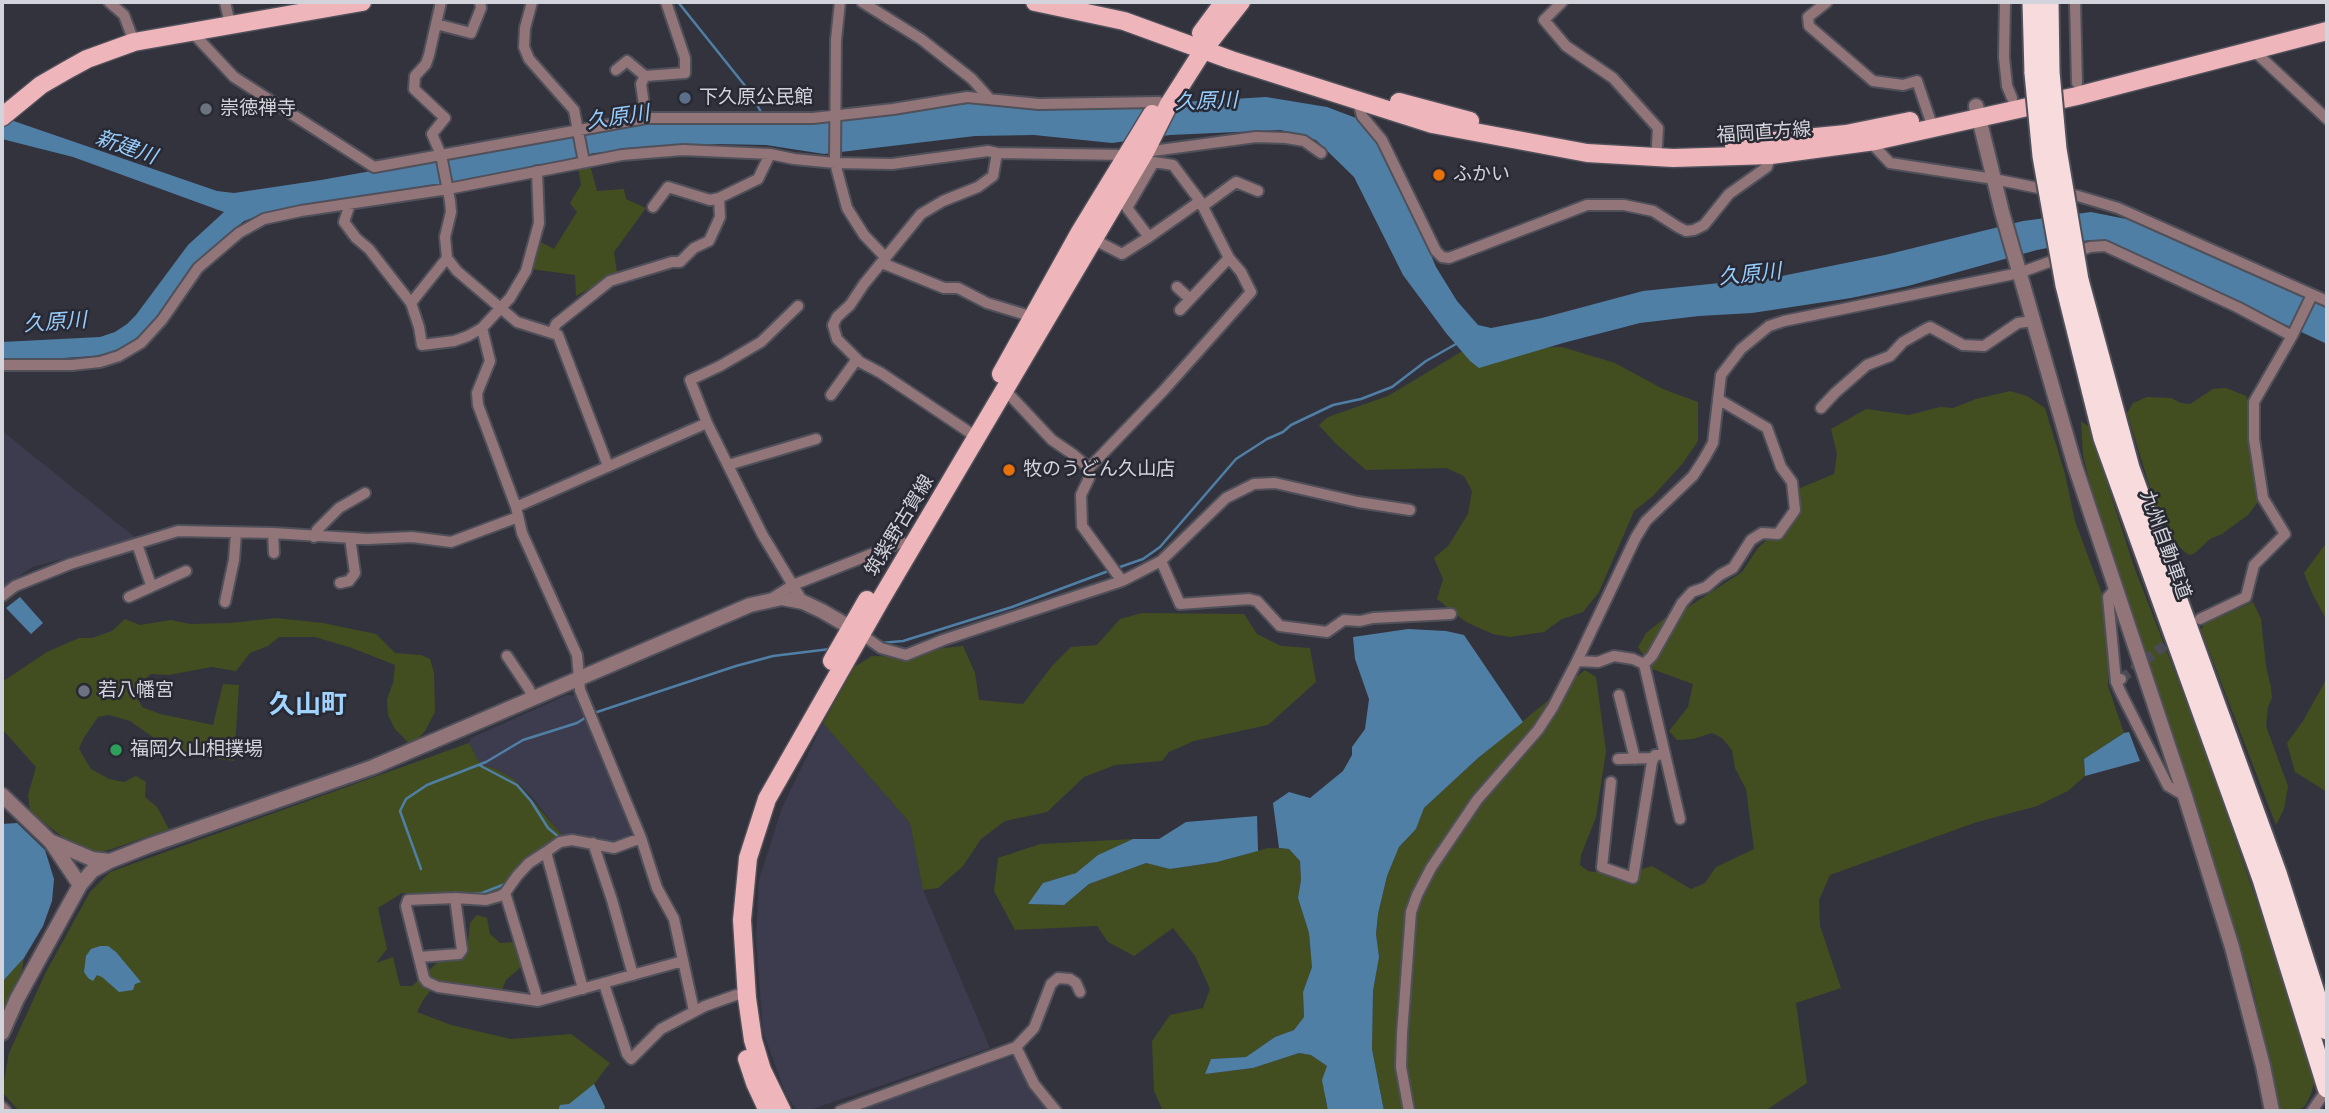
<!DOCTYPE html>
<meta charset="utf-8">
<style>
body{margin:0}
#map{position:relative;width:2329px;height:1113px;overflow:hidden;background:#33333e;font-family:Helvetica,sans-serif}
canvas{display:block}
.frame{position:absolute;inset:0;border:4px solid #d3d3db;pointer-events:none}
</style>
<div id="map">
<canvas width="2329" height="1113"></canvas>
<div class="frame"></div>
</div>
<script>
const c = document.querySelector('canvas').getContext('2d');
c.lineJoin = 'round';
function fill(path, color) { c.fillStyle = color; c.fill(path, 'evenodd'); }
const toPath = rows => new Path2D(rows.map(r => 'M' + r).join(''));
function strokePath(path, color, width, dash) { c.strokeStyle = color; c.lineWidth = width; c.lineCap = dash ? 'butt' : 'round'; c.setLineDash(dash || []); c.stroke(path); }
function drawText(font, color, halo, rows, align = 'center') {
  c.font = font + ' Helvetica,"Noto Sans JP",sans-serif'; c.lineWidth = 5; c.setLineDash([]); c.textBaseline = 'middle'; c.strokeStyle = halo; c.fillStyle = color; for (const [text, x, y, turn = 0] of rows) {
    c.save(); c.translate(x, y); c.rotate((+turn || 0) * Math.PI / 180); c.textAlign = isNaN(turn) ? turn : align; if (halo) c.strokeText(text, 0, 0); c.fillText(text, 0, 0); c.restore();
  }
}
fill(toPath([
 [2,431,137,539,32,567,2,589],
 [567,695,578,696,632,834,610,843,577,834,562,835,532,797,515,780,496,769,480,764,469,743,471,738],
 [823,723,910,823,923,890,990,1048,807,1111,797,1111,786,1095,763,1032,756,938,759,880,782,808],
 [1014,1056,1049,1111,856,1111]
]), '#3d3c4e');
fill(toPath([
 [590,165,597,191,624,189,626,199,646,208,614,252,617,273,576,296,575,275,531,269,541,242,554,249,577,212,570,203,581,185,578,166],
 [1562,347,1615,363,1663,389,1698,402,1698,441,1683,463,1653,496,1634,511,1599,592,1583,612,1562,619,1544,632,1510,637,1493,634,1466,622,1437,599,1443,579,1434,558,1448,546,1468,514,1472,491,1464,476,1446,468,1366,470,1335,443,1319,425,1328,417,1388,396,1461,352,1478,349],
 [2226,388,2246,396,2249,403,2249,439,2260,499,2248,515,2222,534,2210,539,2195,553,2189,555,2179,547,2161,523,2127,413,2133,403,2147,397,2171,398,2181,403,2190,404,2213,389],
 [2010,391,2027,396,2045,408,2065,474,2075,521,2111,618,2108,686,2124,733,2084,759,2085,776,2068,791,2037,806,1974,823,1830,875,1819,900,1820,926,1841,988,1796,1003,1807,1083,1765,1111,1384,1111,1372,1049,1373,991,1379,957,1376,934,1378,914,1387,876,1399,847,1416,829,1424,808,1478,758,1585,670,1596,677,1606,751,1596,817,1581,855,1580,865,1588,871,1594,872,1599,870,1635,883,1642,869,1652,866,1691,889,1705,883,1716,867,1754,849,1746,789,1735,768,1732,750,1722,738,1712,733,1693,739,1677,740,1669,731,1688,707,1693,684,1652,669,1638,647,1646,633,1665,618,1685,609,1742,572,1758,548,1779,528,1791,512,1800,488,1834,474,1837,454,1831,429,1866,409,1909,415,1940,407,1953,408,1976,399],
 [2081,421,2089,427,2133,564,2201,740,2290,998,2314,1083,2311,1094,2305,1106,2297,1111,2280,1109,2251,981,2213,860,2096,506,2083,456],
 [2327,542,2327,621,2312,593,2304,573],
 [2253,602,2261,619,2266,666,2271,687,2272,698,2268,707,2266,726,2288,786,2284,809,2276,825,2201,630,2204,624],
 [1142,613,1244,614,1257,634,1281,646,1310,648,1316,682,1268,725,1194,741,1169,752,1162,761,1115,765,1084,777,1047,812,1005,821,981,839,963,866,938,888,923,890,910,823,823,723,854,667,872,656,904,657,944,648,963,646,975,673,979,700,1023,704,1052,666,1071,647,1097,645,1120,619],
 [276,618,323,623,376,634,395,653,421,655,430,659,434,673,435,712,425,731,416,741,409,743,395,729,388,715,387,699,393,683,395,665,352,648,315,637,279,637,268,646,250,653,236,671,211,667,169,675,151,674,133,689,142,707,160,714,213,725,223,684,239,685,234,761,174,752,130,721,109,715,98,717,83,739,79,749,91,769,109,779,124,782,136,776,146,782,145,797,157,807,169,829,112,849,99,852,87,850,64,838,30,812,28,795,36,767,2,729,2,682,47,652,79,638,92,638,112,631,125,619,140,625,171,620,190,624,230,623],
 [2327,678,2327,792,2295,772,2287,743,2303,721],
 [469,743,480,764,496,769,515,780,562,835,532,854,505,890,483,896,402,893,378,908,387,949,376,963,393,957,400,986,412,986,441,959,461,955,468,942,470,923,477,915,487,918,490,934,500,943,516,942,522,966,506,980,501,992,436,984,423,1000,417,1012,451,1025,511,1039,571,1034,610,1063,594,1084,605,1107,603,1111,19,1111,2,1092,9,1053,45,974,90,892,110,872],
 [1133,839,1098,855,1076,873,1043,883,1029,904,1064,905,1089,884,1146,863,1170,869,1217,862,1268,848,1289,849,1300,861,1301,880,1298,898,1309,933,1312,967,1303,992,1304,1017,1294,1030,1275,1037,1246,1057,1211,1059,1205,1074,1253,1068,1299,1053,1311,1055,1327,1066,1325,1097,1328,1111,1163,1111,1154,1091,1152,1041,1170,1015,1203,1008,1210,989,1195,956,1173,928,1134,956,1108,942,1097,926,1015,930,994,891,998,858,1040,844],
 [24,958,22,970,2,1018,2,982]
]), '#424e20');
fill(toPath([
 [1266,97,1327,107,1356,118,1373,137,1383,155,1422,234,1436,267,1457,301,1478,325,1491,328,1542,318,1643,291,1777,277,1885,255,2023,221,2091,212,2136,221,2327,308,2327,344,2106,241,2089,240,2037,250,1908,286,1851,298,1752,313,1699,316,1640,323,1563,343,1479,368,1470,361,1446,333,1403,275,1354,177,1316,140,1281,130,1170,135,1112,143,1034,135,975,136,824,154,766,145,717,144,594,153,522,170,263,214,244,221,223,238,195,264,149,329,118,351,94,356,2,362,2,342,100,337,115,332,127,324,136,315,188,245,224,212,73,157,2,139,2,117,217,191,234,193,321,180,652,121,844,119,975,103,1049,110],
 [20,597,43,623,31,634,6,608],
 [1408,629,1446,631,1464,635,1523,722,1478,758,1424,808,1416,829,1399,847,1387,876,1378,914,1376,934,1379,957,1373,991,1372,1049,1384,1111,1328,1111,1322,1080,1327,1066,1311,1055,1299,1053,1253,1068,1205,1074,1211,1059,1246,1057,1275,1037,1294,1030,1304,1017,1303,992,1312,967,1309,933,1298,898,1301,880,1300,861,1289,849,1279,848,1273,803,1289,792,1310,798,1343,771,1352,755,1352,747,1365,729,1369,699,1355,659,1353,637],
 [2129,732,2140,761,2085,776,2084,759,2124,733],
 [1257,816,1258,851,1217,862,1170,869,1146,863,1089,884,1064,905,1028,904,1043,883,1076,873,1098,855,1133,839,1159,839,1186,822],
 [17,823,45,850,54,879,52,901,43,926,24,958,2,982,2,824],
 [100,946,108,946,116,952,141,982,135,984,133,990,119,992,102,977,97,975,93,981,88,978,84,972,86,956,91,949],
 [594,1084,605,1107,603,1111,558,1111,560,1105,569,1104]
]), '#507fa6');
strokePath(toPath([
 [678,2,750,92,762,114],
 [1117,568,1143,559,1160,547,1236,459,1267,439,1283,432,1291,425,1333,405,1361,399,1392,387,1426,361,1456,344],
 [881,643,903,641,1012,607,1111,570],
 [594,713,736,666,773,656,830,649],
 [479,765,517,785,531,801,548,828,560,838],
 [421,869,400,811,406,799,427,785,486,762,523,740,577,723,588,716],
 [468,894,482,893,505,884]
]), '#507fa6', 2.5);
strokePath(toPath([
 [2121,679,2178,635]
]), '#4b4b56', 10, [10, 5]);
const minor = toPath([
 [109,2,124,15,134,42],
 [225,2,230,24],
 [441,2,429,55,426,64,415,76,414,89,445,118,432,134,441,155,450,201,451,212,445,237,447,258,457,271,517,322,558,335,608,466],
 [532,2,525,28,524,47,529,59,574,110,584,162],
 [840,2,836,40,835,163,847,208,864,235,886,258],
 [862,2,921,39,972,79,989,98],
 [1562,2,1544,20,1566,46,1613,78,1658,128,1657,146],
 [1827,2,1808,17,1809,26,1873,81,1903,85,1917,81,1933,128],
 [2005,2,2004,57,2007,86,2012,98],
 [2075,2,2077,83],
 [436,24,471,33,481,8,480,2],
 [191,31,234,77,374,167,646,118,813,118,893,109,967,97,1039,104,1159,102],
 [2253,50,2327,119],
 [616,70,627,61,645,76],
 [1358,101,1362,116,1382,140,1436,251,1442,257,1449,258,1587,205,1624,205,1653,211,1678,227,1686,231,1694,230,1704,225,1729,194,1767,167,1771,155],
 [646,118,641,84,645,76,685,73,685,58,666,2],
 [1875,141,1876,148,1890,163,1994,179,2078,196,2118,208,2327,301],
 [1145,152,1256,137,1286,138,1304,141,1321,153],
 [350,204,344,222,356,238,369,249,411,303,419,327,422,345,454,341,468,336,482,328,510,298,526,271,539,223,537,171],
 [1203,206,1236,182,1258,191],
 [653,207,668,187,710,200,719,198],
 [1089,237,1122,254,1149,237,1127,208,1154,162,1173,165,1200,201,1229,258,1241,272,1251,292,1164,390,1089,468,1089,478,1081,495,1082,526,1122,581],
 [1149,237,1200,201],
 [882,263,944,288,958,288,987,303,1033,317],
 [1177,287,1190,299],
 [411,303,447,258],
 [798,306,761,342,720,366,690,380,707,423,762,534,803,602],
 [1180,310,1229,258],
 [482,328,490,361,477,393,478,405,516,507,522,533,577,655,580,690,641,838,657,888,674,919,694,1011],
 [553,331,556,324,610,281,672,262,680,262,694,248,709,241,720,217,719,198,758,179,770,154],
 [2,365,72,365,100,362,119,356,141,343,162,320,198,268,239,233,264,219,301,211,448,189,622,155,683,150,770,154,794,159,835,163,892,164,988,151,997,153,1128,155],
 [1005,390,1052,440,1074,455,1089,468],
 [831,395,857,359],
 [1821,408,1835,393,1867,365,1890,356,1903,342,1924,330,1930,327,1963,345,1984,346,2018,323,2033,321],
 [969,432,881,373,860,362,837,339,833,325,837,317,850,305,864,284,921,214,943,201,978,187,993,176,997,153],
 [728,465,816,439],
 [516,507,707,423],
 [273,533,274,553],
 [314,537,317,530,339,508,365,493],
 [137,544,151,585],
 [1161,561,1180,604,1249,599,1257,601,1280,626,1327,632,1344,620,1360,621,1373,618,1451,614],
 [340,583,349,581,355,573,350,538],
 [2,596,15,586,70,564,178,531,273,533,368,539,412,537,451,542,518,517],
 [129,597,186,571],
 [771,599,793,585,902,542],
 [225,602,234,560,236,533],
 [2200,619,2246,597,2254,565,2285,534,2263,498,2254,439,2254,402,2292,336,2312,295],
 [861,634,881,648,906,655,943,640,1122,581,1161,561,1226,498,1254,484,1275,483,1358,502,1410,510],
 [507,656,529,689,533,699],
 [1577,661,1598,662,1614,656,1633,659,1644,664,1680,819],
 [1644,664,1652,656,1682,603,1692,592,1706,587,1720,575,1733,568,1751,540,1762,533,1778,534,1795,510,1792,482,1781,467,1767,428,1718,399],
 [2121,679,2116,682,2122,695,2168,786,2185,796],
 [2116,682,2108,597,2116,588],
 [1619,695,1635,759],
 [1618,759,1654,758],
 [1611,782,1602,867,1633,878,1652,762,1655,755,1665,754],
 [593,843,612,900,633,975],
 [546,852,529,863,517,876,505,893,500,896,486,900,455,898,408,900,406,906,424,978,427,982,438,987,538,1001,683,961],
 [505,893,538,1001],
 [419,957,459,954,462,950,455,898],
 [604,984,627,1054,631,1059,661,1029,705,1006,736,995],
 [583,989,546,852,560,842,572,840,614,848,641,838],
 [1016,1047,1034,1084,1056,1111],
 [2,1107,6,1111],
 [840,1111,1016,1047,1034,1028,1051,984,1058,978,1070,979,1076,983,1080,992],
 [1409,1111,1401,1067,1402,1034,1411,912,1417,895,1431,868,1477,800,1538,730,1553,707,1577,661,1636,537,1646,521,1693,476,1704,459,1713,443,1721,375,1741,349,1769,326,1784,321,2019,273,2090,247,2105,246,2237,307,2292,336],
 [2312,1111,2327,1089]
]);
const tertiary = toPath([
 [1976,106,2002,212,2075,466,2185,796,2232,947,2263,1066,2272,1111],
 [2,795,51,842,80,885],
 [52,842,92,859,109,861],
 [2,1033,17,999,80,885,92,871,110,861,148,846,373,767,750,605,782,598,803,602,822,611,860,633]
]);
const primary = toPath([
 [1035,2,1124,21,1231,60,1432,124,1587,153,1673,158,1771,155,1875,141,2077,96,2327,31],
 [1201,33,1224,2],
 [1399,102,1470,121],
 [2,117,41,85,67,70,87,59,134,42,362,2],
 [1734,145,1846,134,1910,121],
 [1001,374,1080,232,1152,114],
 [832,661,867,600],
 [747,1059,755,1083,768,1111],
 [782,1111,762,1070,753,1040,747,998,742,920,748,858,767,799,881,599,1145,152,1169,104,1204,49,1241,2]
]);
const motorway = toPath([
 [2032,2,2034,73],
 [2049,2,2050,72],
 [2079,280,2130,468,2277,873,2327,1030],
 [2065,285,2103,438,2262,879,2327,1088]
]);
strokePath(minor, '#50505a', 14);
strokePath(tertiary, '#50505a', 18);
strokePath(primary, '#50505a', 21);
strokePath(motorway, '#50505a', 23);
strokePath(minor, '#917578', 10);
strokePath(tertiary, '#917578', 14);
strokePath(primary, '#eeb5ba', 18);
strokePath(motorway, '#f7dbdd', 19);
const motorwayBridge = toPath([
 [2050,72,2057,149,2079,280],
 [2034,73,2042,156,2065,285]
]);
strokePath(motorwayBridge, '#50505a', 23, []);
strokePath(motorwayBridge, '#f7dbdd', 19);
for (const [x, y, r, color] of [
 [685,98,7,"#5c6f8a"],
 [206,109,7,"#6b7280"],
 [1439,175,7,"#e8710a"],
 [1009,470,7,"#e8710a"],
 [84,691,7,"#6b7280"],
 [116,750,7,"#2e9e5b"]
]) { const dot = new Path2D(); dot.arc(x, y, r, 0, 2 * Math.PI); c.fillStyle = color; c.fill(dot); strokePath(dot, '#292934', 2.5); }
drawText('19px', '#d3d3db', '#292934', [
 ["下久原公民館",699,98],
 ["崇徳禅寺",220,109],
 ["ふかい",1453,175],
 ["牧のうどん久山店",1023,470],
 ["若八幡宮",98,691],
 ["福岡久山相撲場",130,750]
], 'left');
drawText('19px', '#d3d3db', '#292934', [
 ["福岡直方線",1764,133,-4],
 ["筑紫野古賀線",900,526,-59],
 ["九州自動車道",2165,545,70]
]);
drawText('italic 21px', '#95ccfb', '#292934', [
 ["久原川",1206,102,-2],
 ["久原川",618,118,-8],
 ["新建川",126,148,19],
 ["久原川",1750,275,-6],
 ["久原川",55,323,-4]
]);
drawText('bold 26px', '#a0d3fe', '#292934', [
 ["久山町",308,706]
]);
</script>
